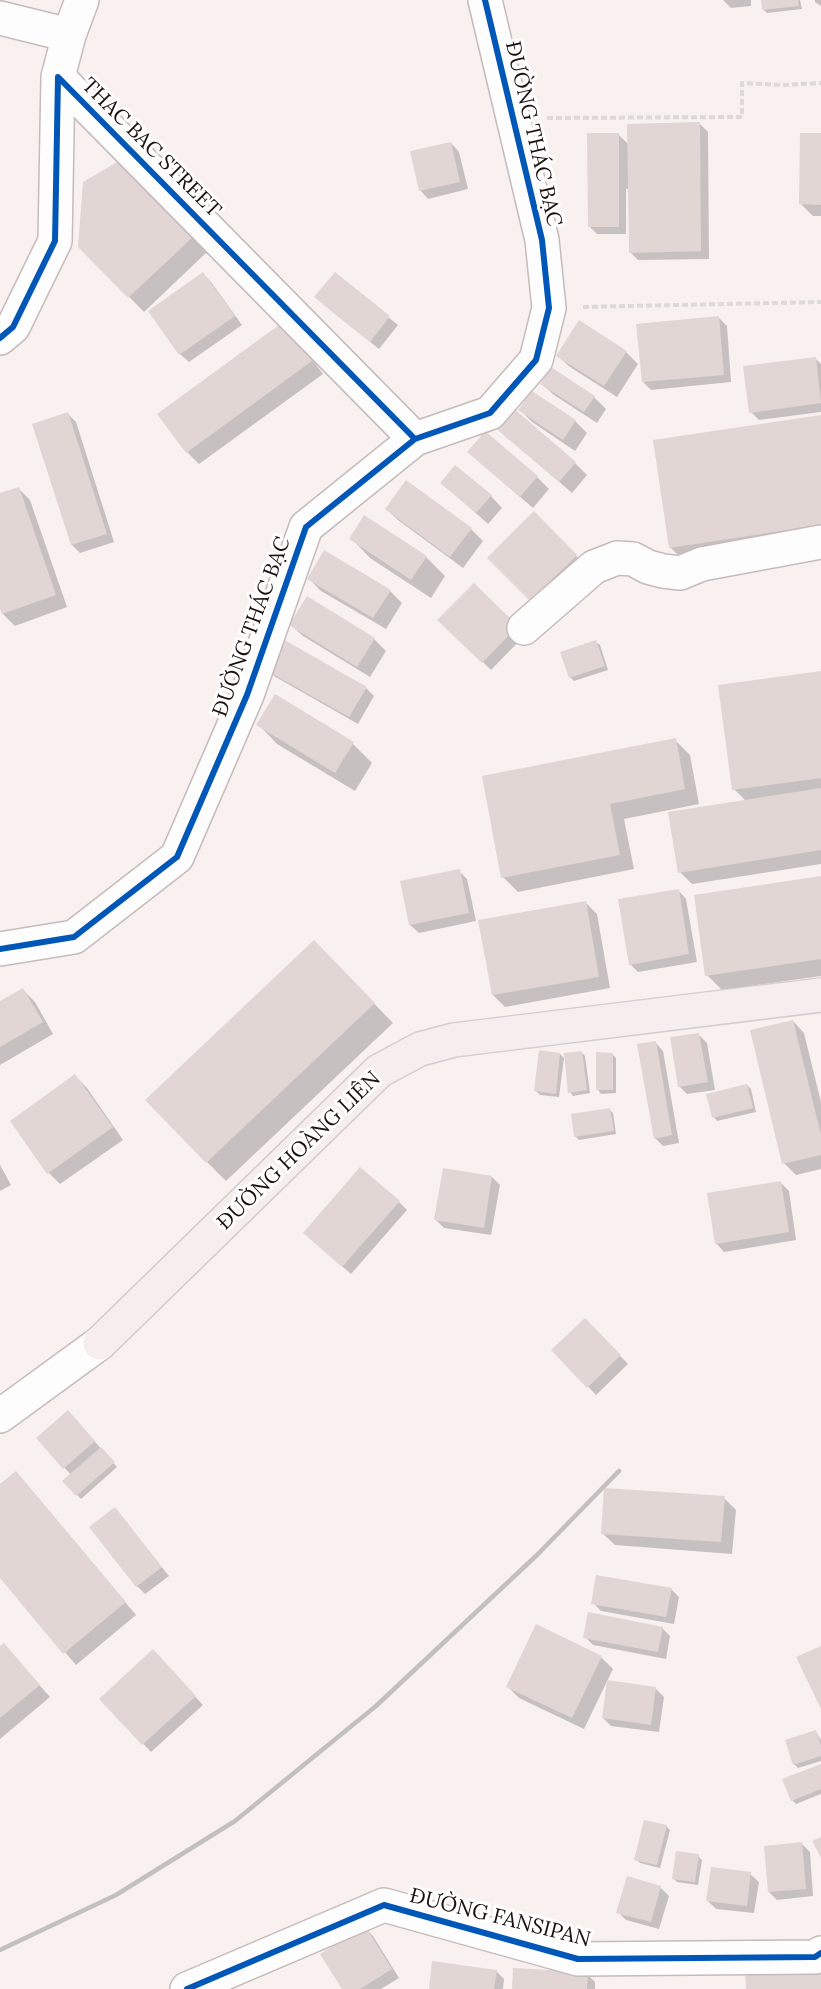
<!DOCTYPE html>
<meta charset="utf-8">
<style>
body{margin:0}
canvas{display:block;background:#f9f0f0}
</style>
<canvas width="821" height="1989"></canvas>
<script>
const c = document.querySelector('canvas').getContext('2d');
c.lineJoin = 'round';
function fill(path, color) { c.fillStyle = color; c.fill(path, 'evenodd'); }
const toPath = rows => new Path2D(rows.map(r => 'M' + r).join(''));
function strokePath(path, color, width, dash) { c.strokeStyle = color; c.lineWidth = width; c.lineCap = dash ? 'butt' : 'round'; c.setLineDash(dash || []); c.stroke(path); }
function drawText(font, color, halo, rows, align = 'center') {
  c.font = font + ' Lora,serif'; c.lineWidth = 6; c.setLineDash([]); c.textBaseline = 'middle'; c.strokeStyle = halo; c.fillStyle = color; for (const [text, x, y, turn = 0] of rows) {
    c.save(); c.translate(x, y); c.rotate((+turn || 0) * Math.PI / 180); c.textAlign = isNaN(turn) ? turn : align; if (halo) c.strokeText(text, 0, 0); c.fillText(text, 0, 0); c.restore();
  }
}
fill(toPath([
 [723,0,751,0,751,6,731,8],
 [762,0,800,0,802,9,767,13,763,9],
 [815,0,821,0,821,6,815,2],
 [700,124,708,132,709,259,638,260,630,252,629,189,626,189,626,234,597,234,589,226,618,134,629,145],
 [821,135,821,216,813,216,801,204],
 [451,143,459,152,468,189,428,199,420,190],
 [118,163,207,252,144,312,79,246],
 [203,274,211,282,242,325,189,362,180,354,150,312],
 [335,274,398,325,379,349,324,305],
 [718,317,727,326,731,382,651,390,643,382],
 [295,336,323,374,199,464,187,452],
 [626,352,638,364,617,397,570,367,558,356],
 [815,358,821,364,821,412,759,420,751,412],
 [542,384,594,397,606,409,597,423,554,395],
 [520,410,575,421,587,433,575,451,532,422],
 [68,414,76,422,114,542,80,553,72,545],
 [821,416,821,542,685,562,670,547],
 [496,427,575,463,587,475,572,493],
 [481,463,537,477,549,489,533,508],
 [442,483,491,496,502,508,488,524],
 [18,488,30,500,67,607,15,626,3,614,0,604,0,495],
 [386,509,471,529,483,541,463,568,398,520],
 [534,514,584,564,539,608,489,558],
 [351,538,426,557,445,576,431,598,370,558],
 [309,579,390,591,402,603,386,629,321,591],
 [440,620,525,635,491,670],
 [291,625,374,639,386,651,370,677,303,636],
 [596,642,600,645,608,670,574,681,570,677],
 [266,668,366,688,374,696,358,724,274,676],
 [821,673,821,864,692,884,680,872,746,801,734,789],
 [276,696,353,744,372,763,355,791,277,744,258,724],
 [675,740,690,755,699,804,624,819,634,869,518,892,503,877],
 [459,871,467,879,476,921,419,933,410,925,402,883],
 [821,878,821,976,722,990,707,975],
 [678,890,686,899,697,962,638,972,630,964],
 [585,902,597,914,610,988,505,1007,493,995],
 [333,961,393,1023,226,1181,207,1162],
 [23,990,35,1002,53,1034,0,1065,0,1003],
 [793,1021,804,1033,821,1102,821,1169,796,1175,784,1163],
 [698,1034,707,1043,715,1090,687,1094,679,1086],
 [655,1042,663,1051,679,1143,663,1146,655,1138],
 [581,1052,585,1056,590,1093,573,1096,570,1092],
 [560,1054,564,1058,559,1097,540,1095,536,1091],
 [612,1054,616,1058,616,1093,601,1094,598,1090],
 [75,1076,87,1088,123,1140,60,1184,49,1173],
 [747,1085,751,1089,756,1112,717,1121,714,1117],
 [609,1109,613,1113,616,1134,579,1140,575,1136],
 [0,1165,11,1185,0,1191],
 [492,1177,500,1185,491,1235,444,1228,436,1220],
 [781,1183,789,1191,796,1240,724,1252,716,1243],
 [399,1202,407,1210,351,1274,313,1241],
 [585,1320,628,1364,596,1395,553,1350],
 [76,1420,117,1467,81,1499,64,1481,71,1475,38,1438],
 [16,1473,136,1615,76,1665,0,1576,0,1486],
 [724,1498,736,1510,732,1554,615,1545,603,1534],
 [115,1509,169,1576,145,1594,137,1586],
 [671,1589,679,1597,674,1624,601,1611,593,1603],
 [662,1628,670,1636,666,1659,593,1645,585,1637],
 [4,1645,50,1697,0,1739,0,1648],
 [601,1657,613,1669,584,1729,519,1698,507,1686],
 [161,1660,203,1705,151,1752,101,1699],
 [656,1689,664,1697,659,1732,611,1726,603,1718],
 [816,1732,821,1740,821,1761,798,1768,794,1764],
 [821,1766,821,1794,796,1804,792,1800],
 [666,1826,670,1830,660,1868,640,1863,636,1859],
 [802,1844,810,1852,813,1896,777,1900,769,1892],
 [698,1856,702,1860,698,1885,677,1882,673,1878],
 [750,1874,759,1882,754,1913,716,1909,708,1901],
 [661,1888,669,1896,659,1929,626,1920,618,1912],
 [365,1928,373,1936,399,1978,381,1989,344,1989],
 [496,1971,504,1979,503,1989,430,1989],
 [587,1974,595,1982,595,1989,513,1989]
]), '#0003');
fill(toPath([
 [761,0,798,0,799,6,762,10],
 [700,122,701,251,629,253,627,124],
 [587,133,619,133,619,227,588,227],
 [800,133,821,133,821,205,799,204],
 [451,142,460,182,419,191,410,151],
 [119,161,194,236,128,298,78,247,83,182],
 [203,272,235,316,179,355,148,311],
 [335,272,390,316,370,342,314,297],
 [719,316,724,375,642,382,636,324],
 [579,320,627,351,604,386,556,356],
 [283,322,312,361,186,453,157,414],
 [816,357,821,403,749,413,743,366],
 [551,367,595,396,584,412,540,384],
 [532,391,576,420,563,440,518,410],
 [512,407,576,462,559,482,494,427],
 [68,412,107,534,71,545,32,424],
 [821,415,821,525,669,548,653,440],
 [485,431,538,476,520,497,467,452],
 [455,465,492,495,476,513,440,483],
 [406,480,472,528,450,557,385,509],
 [19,487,56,595,2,614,0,609,0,493],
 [534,511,577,555,530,601,487,558],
 [364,515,427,556,411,580,349,539],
 [324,550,391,590,373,618,307,579],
 [474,583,518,626,482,663,437,620],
 [307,596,375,638,357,667,289,625],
 [281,638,367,687,349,717,264,669],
 [596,640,605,666,569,678,560,652],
 [821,671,821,778,732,790,718,685],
 [275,694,354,742,335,773,256,725],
 [676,738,685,789,610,804,620,855,501,878,482,776],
 [821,788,821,850,678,873,668,812],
 [460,869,469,913,409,925,400,881],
 [821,876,821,959,705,976,694,895],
 [679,889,689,954,629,965,618,899],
 [586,901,599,977,492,995,478,920],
 [314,940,375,1003,206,1163,145,1100],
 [23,988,43,1022,0,1047,0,1001],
 [793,1020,821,1135,821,1155,782,1164,750,1030],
 [699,1033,708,1082,678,1087,670,1037],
 [656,1041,672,1135,654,1139,637,1044],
 [539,1050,560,1053,556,1094,534,1091],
 [582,1051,587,1090,568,1093,564,1053],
 [596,1052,613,1053,613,1090,596,1090],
 [75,1074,113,1127,47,1174,10,1121],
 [747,1084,753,1108,712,1118,706,1094],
 [610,1108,614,1131,574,1137,571,1114],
 [360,1167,400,1201,342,1267,303,1233],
 [443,1168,492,1176,484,1228,434,1220],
 [781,1181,789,1232,715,1244,707,1193],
 [585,1318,621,1355,587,1388,551,1350],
 [68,1410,95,1441,63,1469,36,1438],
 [101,1447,115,1462,76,1496,62,1481],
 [16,1471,126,1602,63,1654,0,1578,0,1484],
 [604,1488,725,1496,721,1542,601,1534],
 [115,1507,162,1567,136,1587,89,1527],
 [596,1575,672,1588,666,1617,591,1604],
 [588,1612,663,1627,658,1652,583,1638],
 [536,1624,602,1656,572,1718,506,1687],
 [4,1643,40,1685,0,1718,0,1646],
 [821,1646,821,1709,796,1657],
 [153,1649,196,1696,142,1745,99,1699],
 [607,1680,656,1687,651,1725,602,1718],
 [816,1730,821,1746,821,1756,793,1765,785,1740],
 [821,1764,821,1789,791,1801,782,1779],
 [644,1820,667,1825,657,1865,634,1860],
 [821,1837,821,1858,812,1841],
 [802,1842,806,1889,768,1892,764,1846],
 [676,1851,699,1854,695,1882,672,1879],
 [711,1867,751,1872,747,1906,706,1901],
 [627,1876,661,1886,651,1922,616,1913],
 [365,1926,392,1969,360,1989,342,1989,320,1954],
 [432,1961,497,1970,494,1989,429,1989],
 [821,1967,821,1989,746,1989,745,1970],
 [513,1968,588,1972,587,1989,512,1989]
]), '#e1d6d4');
const minor = toPath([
 [0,18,69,35],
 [58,77,69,35,82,0],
 [0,338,13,327,55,241,58,77,415,439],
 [524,628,594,567,617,558,633,559,648,567,663,571,680,573,702,564,821,542],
 [0,949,74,937,177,857,247,695,306,527,415,439,490,413,536,360,549,308,542,240,485,0],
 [0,1416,100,1343],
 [187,1989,384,1905,578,1959,815,1957,821,1953]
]);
const major = toPath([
 [100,1343,379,1071,420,1049,454,1040,821,995]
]);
strokePath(minor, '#c6bbbb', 36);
strokePath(major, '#d4cece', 36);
strokePath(toPath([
 [547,118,742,117,742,83,783,85,821,83],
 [583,307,821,302]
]), '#dddada', 4, [6, 3]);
strokePath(minor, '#fefdfd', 33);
strokePath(major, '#f6edef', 33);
strokePath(toPath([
 [0,1950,116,1895,235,1821,376,1706,537,1555,619,1471]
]), '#c3c0c0', 4.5);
strokePath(toPath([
 [0,338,13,327,55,241,58,77,415,439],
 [0,949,74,937,177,857,247,695,306,527,415,439,490,413,536,360,549,308,542,240,485,0],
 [187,1989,384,1905,578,1959,815,1957,821,1953]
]), '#0057b8', 6);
drawText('21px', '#1c0f0f', '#fff', [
 ["ĐƯỜNG THÁC BẠC",533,134,77],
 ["THAC BAC STREET",151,148,45],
 ["ĐƯỜNG THÁC BẠC",252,627,-70],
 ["ĐƯỜNG HOÀNG LIÊN",299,1151,-44],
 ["ĐƯỜNG FANSIPAN",500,1918,14]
]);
</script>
